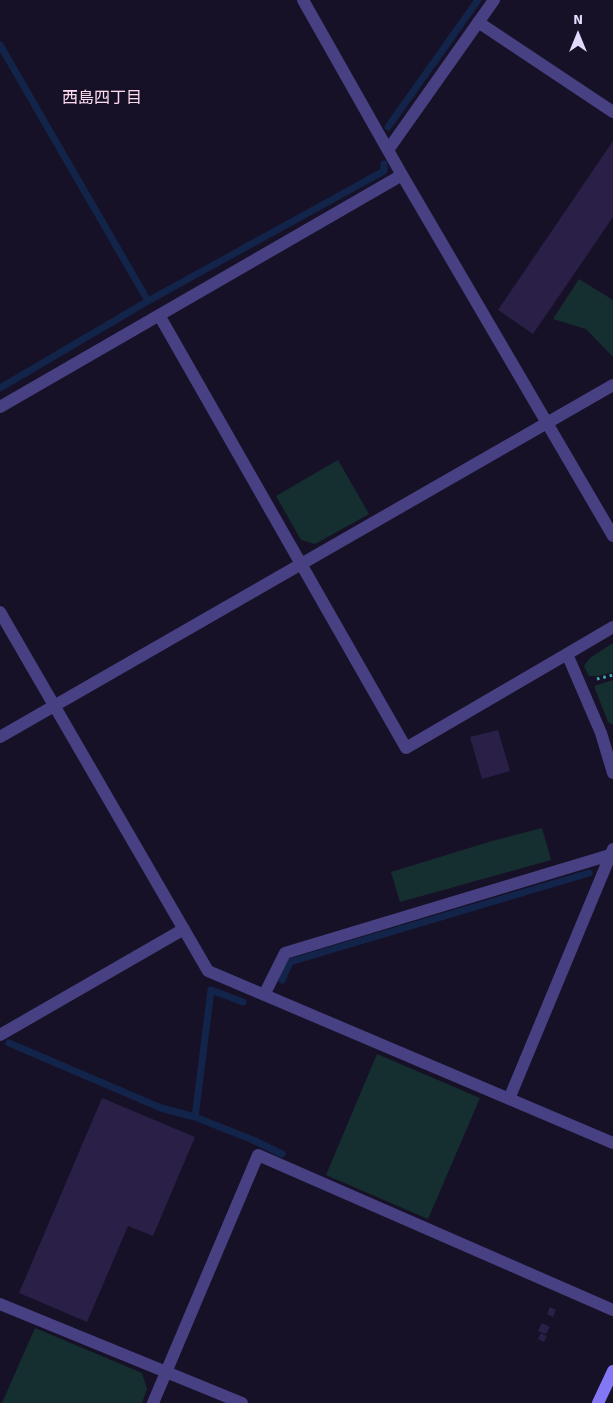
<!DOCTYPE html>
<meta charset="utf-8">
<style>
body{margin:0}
#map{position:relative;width:613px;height:1403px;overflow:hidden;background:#171127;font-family:Signika,sans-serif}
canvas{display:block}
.north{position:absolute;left:553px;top:10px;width:50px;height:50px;-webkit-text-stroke:4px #171127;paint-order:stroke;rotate:0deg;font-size:14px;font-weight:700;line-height:20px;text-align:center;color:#e0dafc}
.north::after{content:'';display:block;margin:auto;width:18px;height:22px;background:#e0dafc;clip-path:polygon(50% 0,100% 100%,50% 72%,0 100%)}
</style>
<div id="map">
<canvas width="613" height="1403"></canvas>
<div class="north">N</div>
</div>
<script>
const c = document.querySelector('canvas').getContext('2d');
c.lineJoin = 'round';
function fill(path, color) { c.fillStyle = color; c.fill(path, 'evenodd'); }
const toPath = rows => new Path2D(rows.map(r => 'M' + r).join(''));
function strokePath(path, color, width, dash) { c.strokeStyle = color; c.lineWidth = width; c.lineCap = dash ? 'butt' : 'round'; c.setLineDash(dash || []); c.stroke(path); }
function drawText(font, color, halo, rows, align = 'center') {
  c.font = font + ' Signika,"Noto Sans JP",sans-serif'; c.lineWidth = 4.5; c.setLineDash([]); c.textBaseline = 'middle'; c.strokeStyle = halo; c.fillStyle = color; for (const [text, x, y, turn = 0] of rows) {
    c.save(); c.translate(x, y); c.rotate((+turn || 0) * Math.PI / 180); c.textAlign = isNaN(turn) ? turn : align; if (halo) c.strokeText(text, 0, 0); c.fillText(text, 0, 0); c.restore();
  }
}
fill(toPath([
 [579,279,613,300,613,357,586,329,553,319],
 [338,460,369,514,315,544,301,540,276,496],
 [613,643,613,672,598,676,589,676,584,666,590,658],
 [613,680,613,725,608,722,594,686],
 [542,828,551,860,400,902,391,872,492,841],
 [377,1054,480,1098,428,1219,326,1175],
 [35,1328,142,1373,147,1389,142,1403,2,1403]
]), '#152f30');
strokePath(toPath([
 [0,45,148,301],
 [388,127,478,0],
 [0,388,148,301,384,171,384,164],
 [282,980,290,962,589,873],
 [9,1043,161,1108,195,1117,253,1140,282,1154],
 [195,1117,211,990,243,1002]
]), '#12244a', 7);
fill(toPath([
 [613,141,613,217,533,334,498,310],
 [498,730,510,771,482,779,470,737],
 [102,1098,195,1137,153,1236,128,1226,87,1322,19,1293],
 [550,1307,556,1310,553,1317,547,1314],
 [542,1323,550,1327,546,1334,538,1331],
 [541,1333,547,1336,544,1342,538,1339]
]), '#2a1f46');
strokePath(toPath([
 [597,679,613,675]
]), '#39b0b1', 3, [2.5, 4]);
strokePath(toPath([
 [303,0,402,175,613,536],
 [478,22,613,112],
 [388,150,494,0],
 [159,315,406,748,567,654,601,733,613,773],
 [0,407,402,175],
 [0,612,208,971,613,1143],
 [567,654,613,627],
 [0,737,613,385],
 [264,995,285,953,610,855],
 [0,1035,184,929],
 [509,1099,613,849],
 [0,1304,242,1403],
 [153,1403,258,1155,613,1310]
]), '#474082', 12);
strokePath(toPath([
 [598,1403,613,1371]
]), '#8477f6', 12);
drawText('16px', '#fddbee', '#171127', [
 ["西島四丁目",102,99]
]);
</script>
